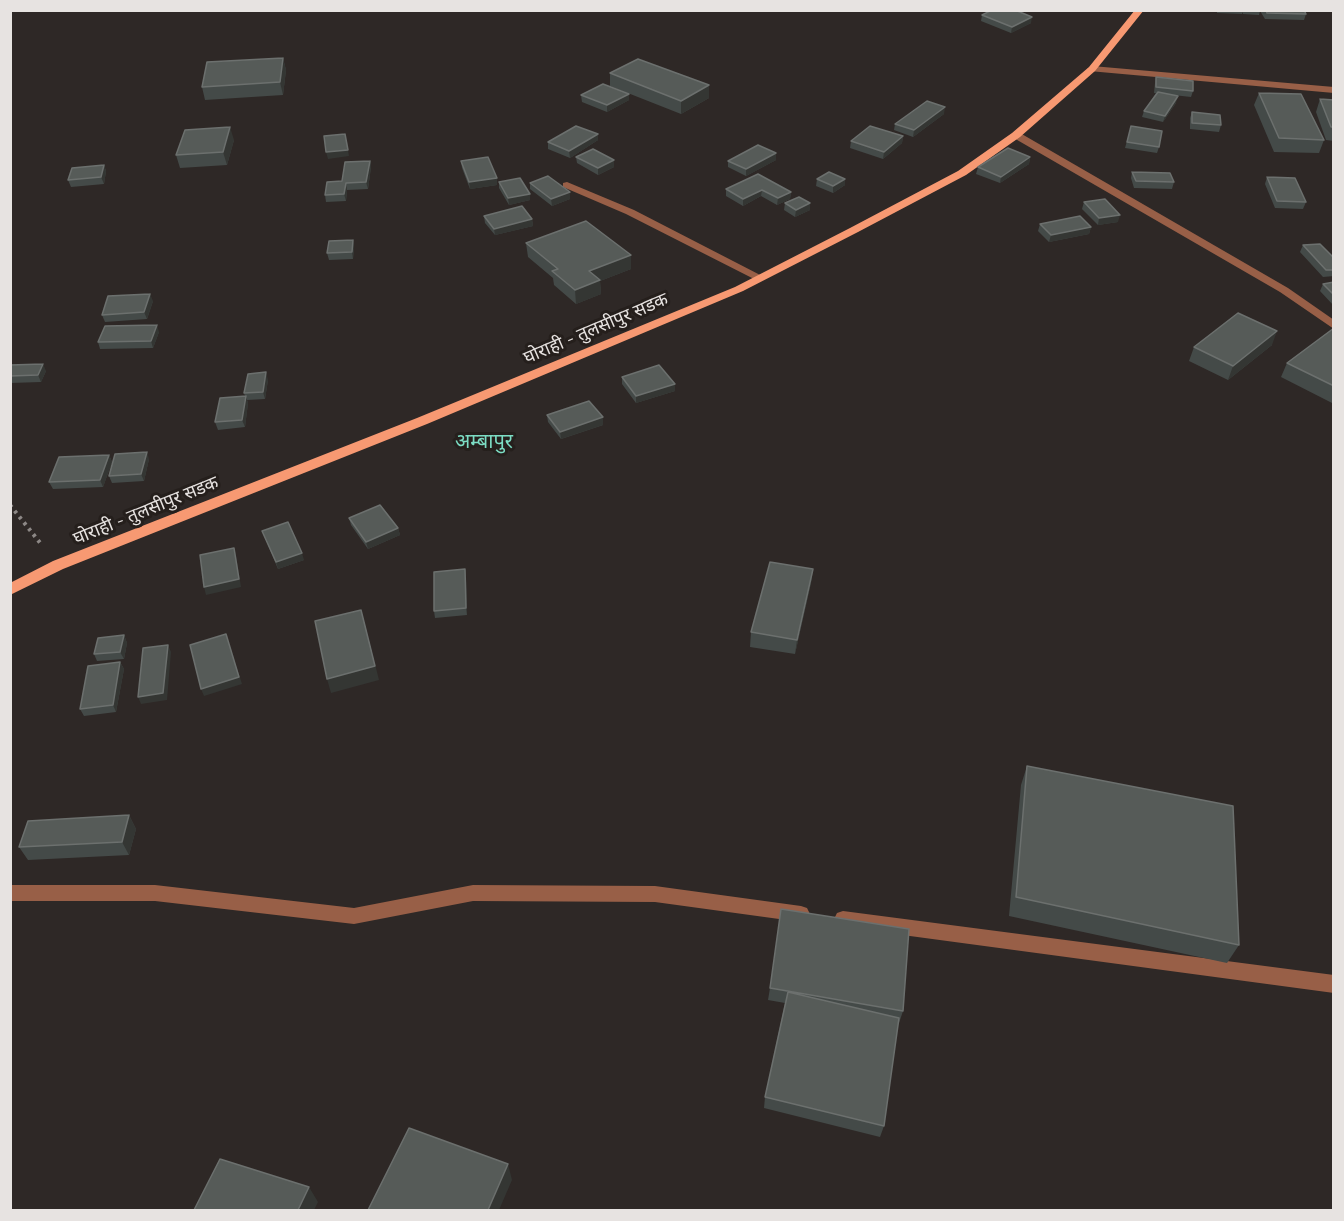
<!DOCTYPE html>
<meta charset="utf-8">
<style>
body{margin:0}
#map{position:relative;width:1344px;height:1221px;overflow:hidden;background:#2e2826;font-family:"PT Serif",serif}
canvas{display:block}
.frame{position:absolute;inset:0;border:12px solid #e7e3e1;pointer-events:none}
</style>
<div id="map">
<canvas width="1344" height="1221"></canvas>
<div class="frame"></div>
</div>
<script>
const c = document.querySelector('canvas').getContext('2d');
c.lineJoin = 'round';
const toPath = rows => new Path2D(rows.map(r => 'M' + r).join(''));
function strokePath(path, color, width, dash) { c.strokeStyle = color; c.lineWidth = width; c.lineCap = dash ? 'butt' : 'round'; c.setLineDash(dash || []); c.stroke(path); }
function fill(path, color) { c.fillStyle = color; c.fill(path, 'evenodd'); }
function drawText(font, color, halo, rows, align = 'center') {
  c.font = font + ' "PT Serif","Noto Sans Devanagari",serif'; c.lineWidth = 6; c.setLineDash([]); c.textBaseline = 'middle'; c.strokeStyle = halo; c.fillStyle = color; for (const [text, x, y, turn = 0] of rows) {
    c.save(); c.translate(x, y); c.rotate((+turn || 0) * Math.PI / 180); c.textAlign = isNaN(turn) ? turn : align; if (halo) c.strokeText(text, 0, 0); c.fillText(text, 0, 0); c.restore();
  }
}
strokePath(toPath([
 [10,505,41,544]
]), '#8d8886', 4, [3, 4.5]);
fill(toPath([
 [1092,66,1334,87,1334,93,1089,71,1087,69,1092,66],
 [1012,133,1020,133,1288,288,1334,320,1334,329,1280,292,1012,137,1012,133],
 [567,182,634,210,766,278,760,281,756,280,626,214,563,187,563,183,567,182],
 [10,885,155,885,354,908,473,885,655,886,801,906,807,908,810,914,807,920,801,922,655,902,473,901,354,924,155,901,10,901,10,885],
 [843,911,1334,975,1334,993,843,927,837,925,834,919,837,913,843,911]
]), '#985f47');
fill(toPath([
 [1135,10,1144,10,1095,71,1020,137,966,175,858,232,743,291,427,424,63,569,10,595,10,583,53,561,417,418,735,287,850,228,958,171,1012,133,1089,67,1135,10]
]), '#f79972');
fill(toPath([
 [1217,10,1304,10,1306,14,1304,20,1265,19,1260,11,1259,15,1243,14,1242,12,1242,14,1217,13],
 [982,15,1031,23,1011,33,981,21],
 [283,58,286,70,283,95,205,100,202,87],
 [610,73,709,98,681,114,610,86],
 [1156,77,1193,91,1191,97,1173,95,1176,103,1163,122,1142,117,1144,111,1156,93,1154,93,1155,83],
 [1259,93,1324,140,1319,153,1274,152,1254,105],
 [629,94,629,100,607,112,582,102,581,95],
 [1320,99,1334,100,1334,141,1326,140,1316,112],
 [1192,112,1221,125,1219,132,1190,129,1190,118],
 [944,114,913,137,894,130,895,124],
 [1131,126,1159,147,1157,153,1125,148],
 [598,134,598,140,570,158,548,149,548,142],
 [903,136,902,143,883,159,850,148,851,141],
 [234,140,227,165,180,168,176,155],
 [576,157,614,167,598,175,577,163],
 [1030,157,1029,164,1000,183,976,174,978,167],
 [776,160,746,176,728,167,728,161],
 [370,161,371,167,368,189,347,190,346,201,326,202,325,195],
 [461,161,497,178,497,185,470,189,462,168],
 [104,165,106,171,104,184,71,187,68,180],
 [1132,172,1174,182,1172,189,1134,188,1131,178],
 [758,174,791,192,790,199,777,205,761,196,743,206,726,196,726,189],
 [1267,177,1306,202,1303,209,1275,208,1265,184],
 [817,179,845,185,833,193,816,186],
 [499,182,530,200,509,205,499,188],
 [530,183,570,192,570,199,552,206,530,189],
 [1084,202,1118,222,1098,225,1082,209],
 [785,203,810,210,795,217,784,210],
 [484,216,532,219,533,226,495,235,485,223],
 [1040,224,1091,227,1089,234,1049,242,1038,231],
 [353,240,354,247,353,259,329,260,327,253],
 [526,243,631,269,600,281,601,294,576,304,554,285,553,278,528,257],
 [1303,245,1334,258,1334,276,1323,277,1300,252],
 [1334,282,1334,306,1320,291,1323,284],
 [153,301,147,319,105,322,102,315],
 [1334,328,1334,404,1281,377,1287,363],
 [159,332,153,348,100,349,98,342],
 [1272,345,1228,380,1189,361,1194,347],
 [10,365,46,371,41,382,10,383],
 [622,377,675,391,636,403,622,384],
 [268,380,265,399,247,400,248,403,245,427,218,430,215,422,245,396,244,393],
 [547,415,603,417,603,425,561,439,548,422],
 [109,455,112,462,103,487,53,489,49,482],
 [149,459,144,481,112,483,109,476],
 [349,518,398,528,400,535,368,549,351,525],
 [262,531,304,560,278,569],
 [465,569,466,576,467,615,435,618,434,611],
 [813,569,811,583,795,654,750,647,751,632],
 [124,635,127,643,124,659,97,661,94,654],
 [120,662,124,669,116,712,84,716,80,709],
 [1027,766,1239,945,1227,963,1009,916,1021,785],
 [129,815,136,829,129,855,28,860,19,847],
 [770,988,903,1011,899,1023,898,1023,884,1126,880,1137,764,1108,765,1097,785,1003,768,1000]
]), '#444a48');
fill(toPath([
 [1032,17,1031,23,1011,33,1012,27],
 [283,58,286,70,283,95,280,82],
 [709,85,709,98,681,114,681,101],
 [629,94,629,100,607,112,607,105],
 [1178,96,1176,103,1163,122,1165,116],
 [945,107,944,114,913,137,914,130],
 [230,127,234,140,227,165,223,152],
 [598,134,598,140,570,158,569,151],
 [903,136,902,143,883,159,884,152],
 [348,150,349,156,328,159,326,152],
 [776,153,776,160,746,176,746,169],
 [1030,157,1029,164,1000,183,1001,177],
 [614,160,614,167,598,175,598,168],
 [370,161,371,167,368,189,366,182],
 [104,165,106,171,104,184,101,177],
 [497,178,497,185,470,189,469,182],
 [845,179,845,185,833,193,833,186],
 [346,183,347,190,346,201,344,194],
 [762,190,761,196,743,206,743,199],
 [570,192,570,199,552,206,551,199],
 [791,192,790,199,777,205,778,198],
 [530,194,530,200,509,205,508,198],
 [810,203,810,210,795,217,796,210],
 [1120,215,1118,222,1098,225,1099,218],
 [532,219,533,226,495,235,494,229],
 [1091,227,1089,234,1049,242,1051,235],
 [353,240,354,247,353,259,352,252],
 [631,255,631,269,600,281,601,294,576,304,575,290,589,271],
 [150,294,153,301,147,319,144,312],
 [157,325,159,332,153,348,151,341],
 [1277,331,1272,345,1228,380,1233,366],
 [43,364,46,371,41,382,38,375],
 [266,372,268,380,265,399,263,392],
 [675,384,675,391,636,403,636,396],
 [246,396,248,403,245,427,242,420],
 [603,417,603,425,561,439,560,432],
 [147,452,149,459,144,481,141,474],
 [109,455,112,462,103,487,100,480],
 [398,528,400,535,368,549,366,542],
 [234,548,236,555,241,587,206,595,204,587],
 [302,553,304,560,278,569,276,562],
 [465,569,466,576,467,615,466,608],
 [813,569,811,583,795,654,797,640],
 [365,624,379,680,331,693,327,679],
 [226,634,242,684,204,696,201,689],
 [124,635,127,643,124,659,120,652],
 [168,645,171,652,167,700,141,704,138,697],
 [120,662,124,669,116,712,113,705],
 [129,815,136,829,129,855,122,842],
 [508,1164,512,1180,499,1210,488,1210],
 [309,1187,318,1202,314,1210,298,1210]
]), '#343633');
const building = toPath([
 [992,10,1015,10,1032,17,1012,27,982,15,992,10],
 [1266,10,1304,10,1306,14,1267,13,1266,10],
 [283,58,280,82,202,87,207,62,283,58],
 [638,59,709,85,681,101,610,73,638,59],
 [1156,77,1193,81,1193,91,1156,87,1156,77],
 [603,84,629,94,607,105,581,95,603,84],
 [1158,92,1178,96,1165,116,1144,111,1158,92],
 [1259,93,1301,94,1324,140,1279,138,1259,93],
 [1320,99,1334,100,1334,127,1331,127,1320,99],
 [927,101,945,107,914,130,895,124,927,101],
 [1192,112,1220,115,1221,125,1192,123,1192,112],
 [576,126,598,134,569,151,548,142,576,126],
 [870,126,903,136,884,152,851,141,870,126],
 [1131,126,1162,131,1159,147,1127,142,1131,126],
 [230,127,223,152,176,155,185,130,230,127],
 [345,134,348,150,326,152,324,136,345,134],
 [758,145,776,153,746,169,728,161,758,145],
 [1008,148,1030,157,1001,177,978,167,1008,148],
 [593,149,614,160,598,168,576,157,593,149],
 [488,157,497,178,469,182,461,161,488,157],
 [370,161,366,182,346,183,344,194,325,195,327,182,342,181,345,162,370,161],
 [104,165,101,177,68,180,72,168,104,165],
 [829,172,845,179,833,186,817,179,829,172],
 [1132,172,1170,173,1174,182,1136,181,1132,172],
 [758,174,791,192,778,198,762,190,743,199,726,189,758,174],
 [548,176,570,192,551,199,530,183,548,176],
 [1267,177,1295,178,1306,202,1277,201,1267,177],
 [520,178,530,194,508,198,499,182,520,178],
 [799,197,810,203,796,210,785,203,799,197],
 [1105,199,1120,215,1099,218,1084,202,1105,199],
 [522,206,532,219,494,229,484,216,522,206],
 [1080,216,1091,227,1051,235,1040,224,1080,216],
 [586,221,631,255,589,271,600,280,575,290,552,271,558,269,526,243,586,221],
 [353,240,352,252,327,253,329,241,353,240],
 [1320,244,1334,258,1334,270,1326,270,1303,245,1320,244],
 [1334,282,1334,295,1323,284,1334,282],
 [150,294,144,312,102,315,108,296,150,294],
 [1238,313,1277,331,1233,366,1194,347,1238,313],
 [157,325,151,341,98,342,105,326,157,325],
 [1334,328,1334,386,1287,363,1334,328],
 [43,364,38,375,10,376,10,365,43,364],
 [659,365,675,384,636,396,622,377,659,365],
 [266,372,263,392,244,393,248,374,266,372],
 [246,396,242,420,215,422,220,398,246,396],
 [589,401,603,417,560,432,547,415,589,401],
 [147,452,141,474,109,476,115,454,147,452],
 [109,455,100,480,49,482,59,457,109,455],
 [380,505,398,528,366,542,349,518,380,505],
 [288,522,302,553,276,562,262,531,288,522],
 [234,548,239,579,204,587,200,555,234,548],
 [770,562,813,569,797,640,751,632,770,562],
 [465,569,466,608,434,611,434,572,465,569],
 [361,610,375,666,327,679,315,621,361,610],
 [226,634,239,677,201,689,190,645,226,634],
 [124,635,120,652,94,654,98,638,124,635],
 [168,645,163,693,138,697,143,648,168,645],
 [120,662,113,705,80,709,88,666,120,662],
 [1027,766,1233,806,1239,945,1016,897,1027,766],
 [129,815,122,842,19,847,28,821,129,815],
 [781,909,909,929,903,1011,770,988,781,909],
 [788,992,899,1018,884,1126,765,1097,788,992],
 [409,1128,508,1164,488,1210,368,1210,409,1128],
 [220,1159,309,1187,298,1210,194,1210,220,1159]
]);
fill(building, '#565b58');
strokePath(building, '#6c706e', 1.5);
drawText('18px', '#e7e3e1', '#251f1c', [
 ["घोराही - तुलसीपुर सडक",596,329,-23],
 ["घोराही - तुलसीपुर सडक",146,511,-22]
]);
drawText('20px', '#7cddc4', '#251f1c', [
 ["अम्बापुर",484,442]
]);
</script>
